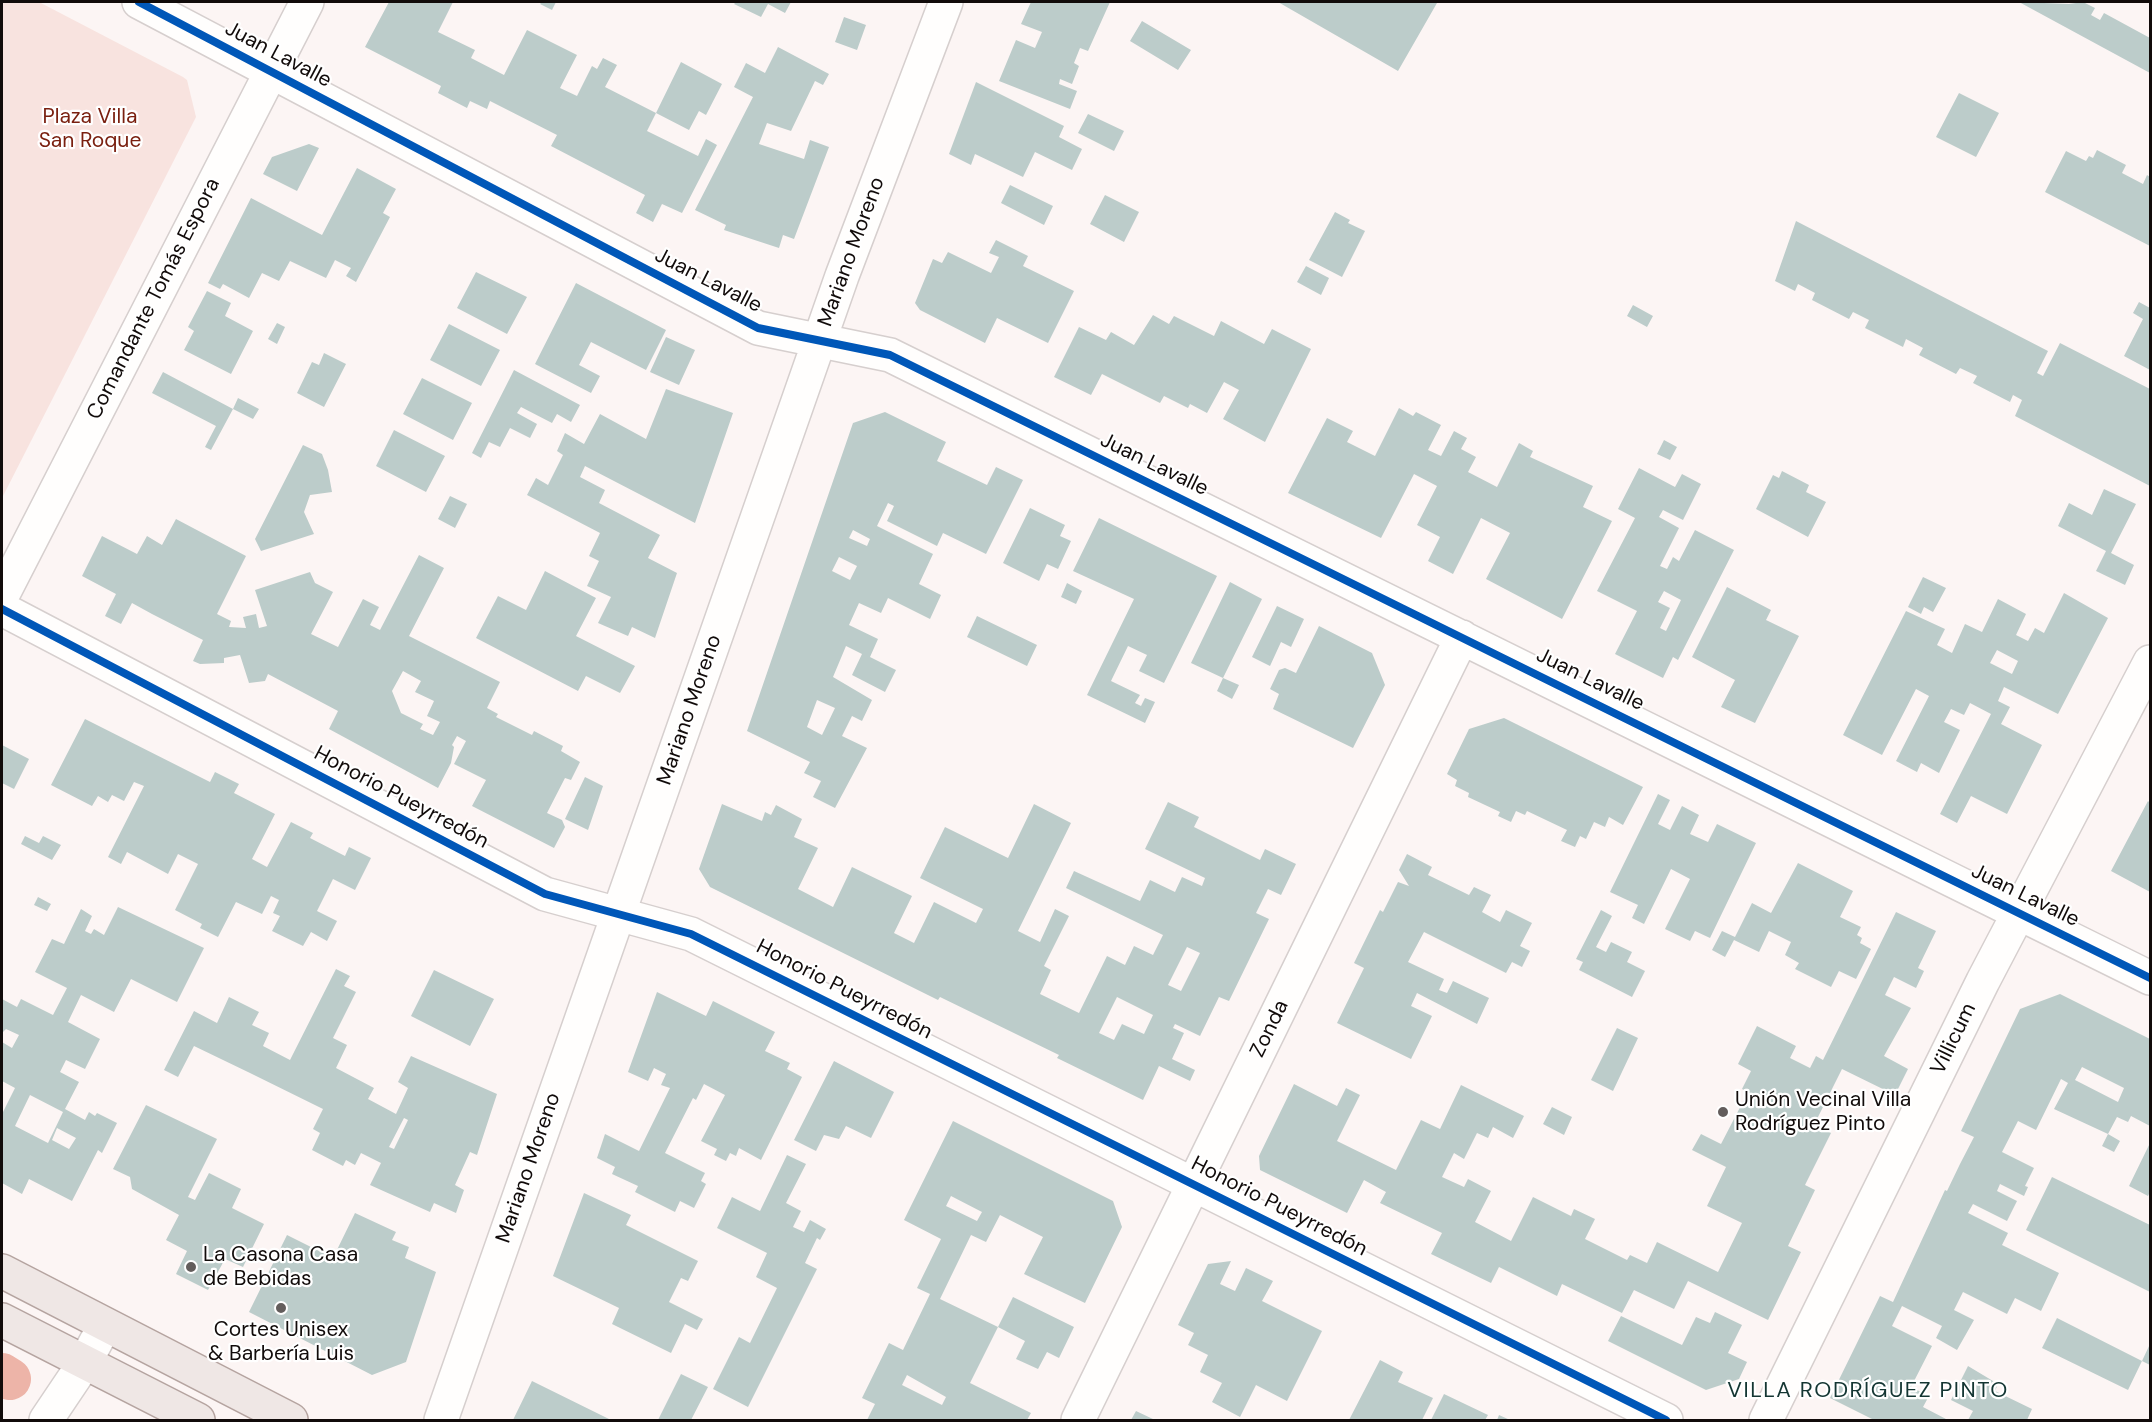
<!DOCTYPE html>
<meta charset="utf-8">
<style>
body{margin:0}
#map{position:relative;width:2152px;height:1422px;overflow:hidden;background:#fcf5f4;font-family:"DM Sans",sans-serif}
canvas{display:block}
.frame{position:absolute;inset:0;border:3px solid #110b0a;pointer-events:none}
</style>
<div id="map">
<canvas width="2152" height="1422"></canvas>
<div class="frame"></div>
</div>
<script>
const c = document.querySelector('canvas').getContext('2d');
c.lineJoin = 'round';
function fill(path, color) { c.fillStyle = color; c.fill(path, 'evenodd'); }
const toPath = rows => new Path2D(rows.map(r => 'M' + r).join(''));
function strokePath(path, color, width, dash) { c.strokeStyle = color; c.lineWidth = width; c.lineCap = dash ? 'butt' : 'round'; c.setLineDash(dash || []); c.stroke(path); }
function drawText(font, color, halo, rows, align = 'center') {
  c.font = font + ' "DM Sans",sans-serif'; c.lineWidth = 4.5; c.setLineDash([]); c.textBaseline = 'middle'; c.strokeStyle = halo; c.fillStyle = color; for (const [text, x, y, turn = 0] of rows) {
    c.save(); c.translate(x, y); c.rotate((+turn || 0) * Math.PI / 180); c.textAlign = isNaN(turn) ? turn : align; if (halo) c.strokeText(text, 0, 0); c.fillText(text, 0, 0); c.restore();
  }
}
fill(toPath([
 [2,2,39,2,183,77,187,80,196,117,2,498]
]), '#f8e3df');
strokePath(toPath([
 [2,1374,10,1379]
]), '#edb4a8', 42);
fill(toPath([
 [389,2,453,2,438,32,475,50,471,58,504,75,527,30,577,55,560,88,577,96,592,66,597,69,603,58,617,65,605,87,656,113,681,62,722,84,706,115,699,111,689,130,656,113,647,131,698,156,706,139,717,145,682,213,662,204,653,222,636,213,645,195,551,146,557,135,490,101,487,109,470,101,467,108,438,93,441,86,365,47],
 [542,2,556,2,552,10,540,4],
 [736,2,791,2,785,13,768,4,761,17,734,4],
 [1031,2,1110,2,1088,51,1080,48,1074,63,1079,66,1072,84,1060,79,1059,84,1077,91,1070,109,999,81,1016,40,1035,48,1042,32,1021,24],
 [1278,2,1434,2,1437,3,1398,71],
 [2019,2,2069,4,2083,2,2095,8,2091,15,2100,20,2104,13,2150,38,2150,73],
 [844,17,866,25,857,50,835,42],
 [1142,21,1191,50,1178,70,1130,41],
 [778,47,829,74,823,85,815,81,791,131,767,123,759,144,804,159,810,140,829,147,794,239,783,235,779,248,724,230,726,225,695,210,753,97,734,87,746,63,765,73],
 [976,82,1064,126,1059,137,1082,149,1072,170,1035,152,1023,177,975,154,971,165,949,154],
 [1959,93,1999,113,1976,157,1936,137],
 [1088,114,1124,131,1114,151,1078,133],
 [309,144,319,148,297,191,263,174,272,157],
 [2097,150,2126,165,2122,173,2143,184,2147,175,2150,177,2150,246,2045,192,2066,151,2086,161,2089,156,2093,158],
 [357,168,396,189,383,213,390,217,356,282,346,276,351,268,335,260,326,278,290,261,279,281,262,273,249,298,223,284,220,289,208,283,251,198,322,235],
 [1010,185,1053,206,1044,225,1001,203],
 [1105,195,1139,212,1124,242,1090,224],
 [1335,212,1350,220,1348,223,1365,231,1342,277,1309,260],
 [1796,221,2048,351,2037,373,2043,376,2060,343,2150,389,2150,486,2015,416,2022,400,2013,395,2010,402,1973,383,1977,376,1960,368,1956,374,1919,355,1923,348,1906,339,1903,347,1865,328,1869,320,1853,312,1849,319,1812,300,1815,293,1798,284,1795,291,1775,281],
 [996,240,1028,256,1023,266,1074,291,1048,343,997,318,985,343,920,310,915,303,933,259,942,263,948,252,991,273,999,257,989,253],
 [1306,266,1329,278,1321,295,1297,282],
 [476,272,527,297,507,334,457,308],
 [576,283,666,330,646,370,591,342,579,365,600,376,591,393,535,364],
 [207,291,231,303,225,316,253,331,231,374,184,350,194,331,188,327],
 [2139,302,2150,308,2150,370,2124,356,2143,319,2133,313],
 [1633,305,1653,316,1647,327,1627,316],
 [1153,315,1169,324,1174,316,1214,336,1221,321,1264,344,1272,329,1311,349,1265,442,1223,419,1239,390,1224,382,1207,413,1190,404,1188,408,1164,396,1160,403,1102,374,1091,395,1054,377,1079,327,1106,340,1111,332,1134,345],
 [277,323,285,327,277,344,268,339],
 [449,324,500,350,481,386,430,360],
 [666,337,695,350,679,385,650,372],
 [324,353,346,364,324,407,297,393,312,362,319,365],
 [514,370,580,405,571,422,557,414,552,423,521,407,517,413,537,424,530,438,510,428,500,447,489,442,481,458,472,453],
 [163,372,233,409,211,450,205,447,216,426,152,393],
 [422,378,472,403,453,440,403,414],
 [666,389,733,413,695,523,585,466,580,477,605,490,599,503,660,535,648,558,677,573,655,638,632,627,628,636,598,623,611,597,587,586,599,561,589,556,600,533,527,495,536,478,548,485,563,455,557,451,565,433,584,444,600,414,646,439],
 [238,398,259,409,253,419,233,409],
 [1399,408,1413,416,1416,412,1441,425,1428,450,1441,456,1454,431,1467,438,1461,449,1476,457,1468,472,1497,487,1519,443,1533,451,1530,457,1593,486,1583,507,1612,521,1562,619,1486,579,1510,533,1481,518,1453,574,1428,561,1440,537,1417,525,1437,486,1414,474,1381,538,1288,493,1327,418,1353,431,1347,442,1375,456],
 [885,412,946,442,937,461,987,485,996,467,1023,480,986,554,943,533,937,546,887,521,894,506,888,503,877,526,933,554,919,584,941,595,930,619,888,598,881,613,859,603,849,625,878,639,870,657,896,670,885,692,852,675,862,654,846,646,833,677,872,700,862,721,852,716,842,736,867,748,835,808,813,797,821,781,804,773,810,762,747,731,853,423],
 [853,530,870,539,867,546,849,538],
 [839,557,857,566,850,580,832,571],
 [817,700,835,708,822,735,807,727],
 [394,430,445,456,426,492,376,466],
 [1664,440,1677,447,1670,460,1657,454],
 [303,445,322,454,328,470,332,492,310,495,304,512,314,534,261,551,255,539],
 [1639,468,1675,487,1682,474,1701,484,1683,520,1663,510,1659,517,1679,528,1660,566,1667,569,1673,557,1679,561,1695,530,1734,550,1678,660,1673,657,1663,678,1615,654,1637,611,1597,591,1635,518,1618,509],
 [1664,591,1681,600,1666,631,1660,628,1670,608,1658,602],
 [1782,471,1809,485,1806,492,1826,502,1808,537,1756,509,1773,475,1779,478],
 [2104,489,2136,504,2111,553,2134,565,2125,585,2096,571,2106,551,2058,526,2069,503,2092,515],
 [450,496,467,504,455,528,438,519],
 [1030,508,1065,525,1060,536,1071,541,1058,569,1047,564,1039,581,1003,563],
 [1099,518,1217,576,1164,683,1139,671,1147,655,1128,646,1111,681,1140,695,1135,703,1141,706,1145,698,1155,702,1145,723,1087,695,1134,599,1073,571],
 [176,519,246,556,217,614,231,621,229,627,246,628,243,617,256,614,259,628,267,626,255,590,310,572,315,583,333,592,311,634,338,647,363,599,379,607,370,625,380,630,419,555,444,568,409,636,500,682,487,708,498,714,496,717,532,735,534,731,563,746,561,751,580,762,571,780,565,778,547,813,562,820,565,827,554,848,472,806,486,780,454,764,466,741,457,736,452,745,454,747,451,763,438,788,329,729,338,711,268,674,265,681,249,683,240,655,224,658,224,663,200,664,193,661,203,640,152,614,132,603,121,624,105,616,116,594,82,576,102,536,137,554,147,536,162,545],
 [403,671,421,681,415,692,434,701,427,716,440,722,433,735,420,729,423,724,401,713,392,691],
 [545,571,596,598,576,636,635,666,620,693,586,676,578,691,476,638,498,596,526,610],
 [1923,577,1946,588,1933,612,1924,607,1921,614,1908,607],
 [1230,582,1262,599,1223,678,1239,685,1232,699,1217,691,1223,678,1191,663],
 [1067,583,1082,591,1076,604,1061,597],
 [1727,587,1771,610,1766,620,1799,636,1755,723,1721,707,1735,680,1692,657],
 [2064,593,2108,618,2058,714,2004,687,1998,701,2010,707,2001,724,2042,745,2007,814,1971,796,1957,823,1940,814,1991,714,1970,703,1964,715,1951,709,1944,722,1960,730,1939,773,1921,763,1917,772,1896,761,1929,696,1916,689,1882,755,1843,735,1906,611,1945,629,1937,645,1952,653,1965,624,1982,632,1998,599,2026,614,2016,635,2028,641,2035,628,2044,633],
 [1997,650,2018,661,2012,674,1990,663],
 [1277,606,1304,619,1291,647,1281,642,1270,666,1252,657],
 [977,616,1037,645,1027,666,967,637],
 [1319,626,1372,653,1385,685,1353,748,1273,709,1279,694,1270,689,1279,670,1285,668,1296,673],
 [1504,718,1643,787,1623,825,1609,817,1605,827,1594,822,1586,839,1580,836,1575,847,1561,841,1567,830,1527,811,1525,815,1516,811,1511,822,1498,816,1500,812,1468,797,1469,793,1455,786,1457,780,1447,774,1469,729],
 [85,719,210,782,215,772,239,784,234,793,275,814,252,859,267,867,291,822,313,833,310,838,345,856,349,847,371,858,355,890,333,879,317,911,337,921,327,941,311,932,303,946,272,931,280,916,273,913,279,900,271,896,262,914,236,902,218,937,200,928,202,924,175,910,198,864,178,854,168,874,127,852,121,864,108,857,144,786,134,782,124,801,112,795,108,802,98,796,92,806,51,785],
 [2,745,29,759,14,789,2,783],
 [585,777,603,786,588,830,565,819],
 [1658,794,1670,800,1658,824,1670,830,1682,806,1699,815,1690,834,1708,842,1717,824,1756,843,1710,938,1695,931,1690,941,1665,929,1690,879,1671,869,1644,924,1632,918,1638,905,1610,892],
 [2148,801,2150,803,2150,892,2111,871],
 [1168,802,1199,817,1194,827,1260,860,1265,849,1296,864,1281,895,1268,889,1256,913,1269,919,1229,1001,1219,997,1200,1036,1175,1024,1173,1028,1184,1033,1172,1059,1195,1070,1190,1081,1159,1066,1143,1100,1057,1058,1059,1055,940,997,938,1000,710,887,699,869,722,804,762,821,765,812,771,815,776,805,802,819,794,837,818,848,798,889,833,907,852,867,912,896,894,933,914,943,934,902,976,923,983,909,920,878,945,827,1008,858,1034,804,1071,823,1018,931,1040,942,1055,909,1069,916,1044,966,1051,970,1040,994,1079,1013,1107,956,1125,965,1134,946,1153,955,1163,935,1066,888,1074,871,1140,901,1150,880,1175,892,1182,877,1202,886,1205,878,1145,849],
 [1187,947,1200,953,1181,991,1168,985],
 [1117,997,1153,1015,1144,1034,1122,1024,1114,1040,1099,1033],
 [25,836,39,843,43,836,61,845,52,860,21,844],
 [1407,854,1432,867,1428,875,1469,895,1474,887,1491,895,1482,912,1500,922,1506,910,1532,923,1520,946,1530,951,1522,967,1512,962,1506,973,1424,932,1408,962,1444,979,1439,990,1447,993,1453,981,1489,998,1477,1024,1417,993,1411,1006,1432,1016,1411,1059,1337,1023,1364,968,1354,963,1380,910,1383,912,1398,882,1409,886,1399,870],
 [1798,863,1853,891,1840,917,1861,927,1857,935,1862,938,1860,943,1871,949,1856,979,1839,971,1831,987,1795,969,1799,963,1785,955,1791,942,1769,931,1759,952,1734,940,1725,957,1712,950,1722,931,1735,937,1752,903,1771,913],
 [38,897,51,904,47,911,34,905],
 [118,907,204,948,177,1002,131,979,114,1012,81,995,68,1022,100,1039,85,1069,66,1060,60,1072,79,1082,65,1109,85,1120,89,1112,95,1116,97,1113,117,1123,102,1153,98,1150,72,1201,29,1179,22,1194,2,1183,2,1114,15,1088,2,1081,2,1042,12,1048,19,1035,6,1029,2,1033,2,999,17,1007,21,999,53,1015,67,988,35,972,52,939,64,944,81,909,92,916,85,931,91,934,94,929,104,935],
 [30,1095,63,1112,48,1143,15,1126],
 [57,1128,76,1138,69,1149,52,1140],
 [1601,910,1612,916,1596,947,1606,952,1611,942,1632,952,1627,962,1645,971,1632,997,1579,970,1583,962,1576,959],
 [1896,912,1936,931,1918,968,1924,971,1916,988,1894,977,1885,995,1911,1008,1884,1056,1908,1069,1895,1095,1842,1069,1814,1125,1831,1133,1805,1185,1815,1190,1788,1246,1801,1252,1768,1320,1688,1281,1674,1309,1634,1290,1622,1313,1562,1284,1557,1296,1499,1267,1491,1283,1431,1254,1442,1233,1380,1203,1386,1192,1364,1180,1347,1213,1260,1170,1259,1156,1294,1084,1337,1106,1346,1088,1360,1095,1337,1141,1396,1170,1421,1120,1440,1129,1461,1085,1524,1116,1513,1138,1493,1127,1488,1138,1477,1133,1464,1159,1454,1153,1442,1177,1464,1187,1468,1179,1491,1191,1475,1222,1511,1241,1533,1197,1571,1216,1574,1209,1595,1219,1585,1239,1627,1260,1630,1255,1647,1263,1657,1242,1718,1272,1742,1223,1707,1206,1726,1167,1692,1150,1701,1134,1721,1144,1748,1092,1742,1089,1751,1071,1738,1064,1757,1026,1796,1046,1790,1058,1810,1068,1816,1056,1823,1060],
 [336,969,350,976,344,986,356,992,333,1038,347,1045,336,1068,374,1088,368,1099,396,1114,408,1088,398,1082,411,1056,497,1094,477,1155,470,1152,455,1185,464,1190,456,1213,434,1203,430,1212,370,1185,381,1163,361,1153,355,1165,346,1160,343,1166,312,1150,320,1133,313,1129,323,1109,250,1073,194,1046,178,1077,164,1070,194,1011,217,1023,229,997,259,1012,252,1025,269,1033,263,1046,290,1060],
 [404,1118,408,1120,394,1149,389,1147],
 [434,970,494,999,470,1046,411,1016],
 [657,992,706,1016,713,1001,775,1032,765,1051,790,1063,787,1069,802,1077,761,1160,739,1148,736,1156,730,1153,726,1161,714,1155,717,1149,701,1141,725,1095,704,1084,696,1100,693,1098,665,1153,705,1173,701,1181,706,1184,694,1208,680,1201,675,1212,635,1192,638,1186,612,1174,615,1167,597,1158,605,1134,639,1151,670,1088,661,1085,666,1074,654,1068,648,1081,628,1072],
 [2060,994,2150,1039,2150,1126,2131,1116,2128,1122,2117,1117,2108,1134,2120,1141,2114,1152,2102,1146,2108,1134,2054,1109,2068,1083,2061,1079,2036,1130,2018,1121,2002,1152,2034,1168,2025,1186,2028,1187,2024,1196,2000,1184,1997,1191,2017,1201,2007,1221,1973,1204,1968,1213,2008,1233,2002,1245,2059,1273,2041,1311,2015,1298,2007,1314,1963,1292,1954,1310,1974,1320,1957,1350,1936,1338,1942,1326,1902,1306,1892,1326,1932,1346,1911,1387,1929,1396,1923,1407,1946,1419,1874,1420,1830,1398,1880,1296,1893,1302,1945,1190,1947,1191,1960,1164,1974,1137,1961,1131,2020,1009],
 [2082,1067,2124,1088,2118,1102,2075,1080],
 [1617,1028,1638,1038,1613,1091,1591,1080],
 [834,1061,894,1092,871,1138,846,1126,839,1139,824,1135,816,1151,794,1140],
 [146,1105,217,1139,188,1197,195,1200,209,1173,241,1189,232,1208,264,1224,243,1267,225,1259,208,1290,176,1274,187,1251,166,1240,179,1215,132,1189,130,1177,113,1169],
 [1552,1107,1572,1117,1564,1135,1543,1124],
 [953,1121,1113,1201,1122,1227,1085,1303,1024,1274,1043,1237,1000,1215,986,1242,971,1235,940,1299,998,1327,970,1383,1031,1413,1027,1420,867,1420,875,1404,862,1398,889,1343,903,1350,930,1294,917,1288,941,1239,904,1220],
 [951,1196,982,1212,977,1221,946,1206],
 [907,1375,946,1397,942,1405,902,1385],
 [2150,1143,2150,1192,2148,1196,2129,1186],
 [787,1155,806,1164,786,1203,801,1211,793,1227,804,1232,810,1220,826,1229,820,1240,817,1238,805,1263,817,1269,748,1407,713,1389,739,1337,750,1343,777,1288,756,1277,767,1253,717,1228,732,1197,760,1211],
 [2052,1177,2150,1225,2150,1292,2026,1230],
 [584,1193,631,1215,626,1225,698,1261,688,1281,681,1278,669,1302,703,1319,697,1330,685,1324,671,1353,612,1324,619,1308,553,1276],
 [355,1213,396,1232,392,1240,409,1247,405,1258,436,1272,406,1362,372,1375,249,1312,287,1235,333,1258],
 [1231,1261,1220,1284,1235,1291,1246,1268,1273,1281,1262,1301,1322,1331,1287,1401,1256,1385,1240,1417,1212,1402,1222,1383,1200,1372,1208,1355,1188,1345,1194,1333,1178,1325,1208,1264],
 [1013,1297,1074,1327,1059,1358,1047,1352,1038,1369,1016,1359,1025,1341,998,1327],
 [1715,1312,1742,1325,1728,1353,1747,1362,1739,1379,1706,1390,1608,1341,1621,1316,1682,1345,1696,1317,1710,1323],
 [2057,1318,2142,1361,2150,1344,2150,1365,2142,1361,2128,1390,2042,1348],
 [1380,1360,1403,1372,1398,1382,1433,1398,1422,1420,1349,1420],
 [1968,1366,1998,1384,1995,1391,2032,1409,2027,1420,1968,1420,1973,1411,1951,1400],
 [681,1374,708,1387,691,1420,658,1420],
 [532,1381,609,1419,609,1420,513,1420],
 [1444,1394,1488,1415,1485,1420,1431,1420],
 [1136,1411,1155,1420,1131,1420],
 [1499,1415,1510,1420,1497,1420]
]), '#bcccca');
const minor = toPath([
 [139,2,758,328,890,355,2150,978],
 [2,596,307,2],
 [2,609,545,894,691,934,1666,1420],
 [46,1420,85,1362,105,1325],
 [441,1420,842,276,946,2],
 [1078,1420,1462,637],
 [1766,1420,1983,981,2150,662]
]);
const major = toPath([
 [2,1271,291,1420],
 [2,1320,198,1420]
]);
strokePath(minor, '#d6cfce', 36);
strokePath(major, '#b5a4a0', 36);
strokePath(minor, '#fffefd', 33);
strokePath(major, '#efe7e5', 33);
strokePath(toPath([
 [139,2,758,328,890,355,2150,978],
 [2,609,545,894,691,934,1666,1420]
]), '#0057b8', 8);
for (const [x, y, r, color] of [
 [1723,1112,6,"#635d5c"],
 [191,1267,6,"#635d5c"],
 [281,1308,6,"#635d5c"]
]) { const dot = new Path2D(); dot.arc(x, y, r, 0, 2 * Math.PI); c.fillStyle = color; c.fill(dot); strokePath(dot, '#fff', 2); }
drawText('21px', '#110b0a', '#fff', [
 ["Juan Lavalle",278,55,28],
 ["Mariano Moreno",852,252,-70],
 ["Juan Lavalle",708,281,27],
 ["Comandante Tomás Espora",154,299,-63],
 ["Juan Lavalle",1154,465,26],
 ["Juan Lavalle",1590,680,26],
 ["Mariano Moreno",690,710,-71],
 ["Honorio Pueyrredón",401,798,28],
 ["Juan Lavalle",2025,896,26],
 ["Honorio Pueyrredón",844,990,27],
 ["Zonda",1270,1029,-64],
 ["Villicum",1954,1039,-64],
 ["Mariano Moreno",529,1168,-71],
 ["Honorio Pueyrredón",1279,1207,27]
]);
drawText('21px', '#7a2010', '#fff', [
 ["Plaza Villa",90,117],
 ["San Roque",90,141]
]);
drawText('21px', '#110b0a', '#fff', [
 ["Unión Vecinal Villa",1735,1100],
 ["Rodríguez Pinto",1735,1124],
 ["La Casona Casa",203,1255],
 ["de Bebidas",203,1279],
 ["Cortes Unisex",281,1330,"center"],
 ["& Barbería Luis",281,1354,"center"]
], 'left');
c.letterSpacing = '1.5px';
drawText('22px', '#143633', '#fff', [
 ["VILLA RODRÍGUEZ PINTO",1868,1391]
]);
c.letterSpacing = '0px';
</script>
